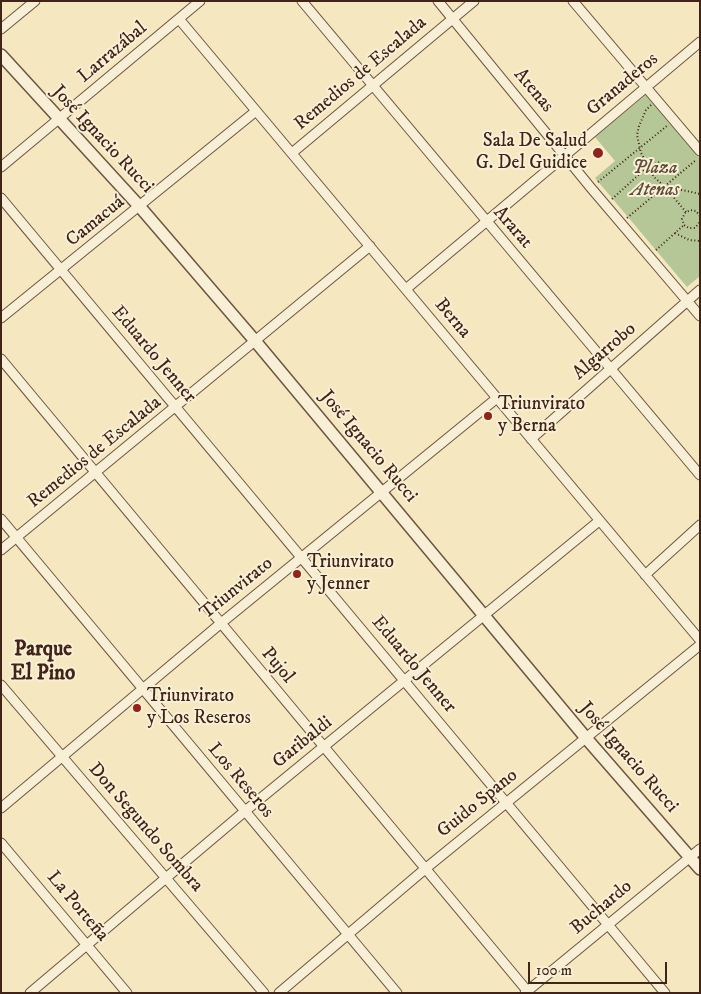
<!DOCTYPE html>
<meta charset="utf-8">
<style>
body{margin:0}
#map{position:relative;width:701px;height:994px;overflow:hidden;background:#f5e7c0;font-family:"IM FELL DW Pica",serif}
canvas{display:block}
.frame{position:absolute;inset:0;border:2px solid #402417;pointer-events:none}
.scale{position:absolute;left:528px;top:962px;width:139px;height:22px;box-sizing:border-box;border:2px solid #402417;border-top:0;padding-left:6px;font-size:15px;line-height:18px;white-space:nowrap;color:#402417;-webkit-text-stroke:4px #f8efd6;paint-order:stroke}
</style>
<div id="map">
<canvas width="701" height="994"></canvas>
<div class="frame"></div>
<div class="scale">100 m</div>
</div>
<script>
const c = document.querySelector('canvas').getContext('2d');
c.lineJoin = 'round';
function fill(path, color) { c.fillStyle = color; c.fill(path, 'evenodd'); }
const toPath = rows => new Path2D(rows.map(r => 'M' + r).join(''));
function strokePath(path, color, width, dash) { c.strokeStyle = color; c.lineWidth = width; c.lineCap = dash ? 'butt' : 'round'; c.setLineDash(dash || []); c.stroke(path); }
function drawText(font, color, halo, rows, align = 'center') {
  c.font = font + ' "IM FELL DW Pica",serif'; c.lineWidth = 4; c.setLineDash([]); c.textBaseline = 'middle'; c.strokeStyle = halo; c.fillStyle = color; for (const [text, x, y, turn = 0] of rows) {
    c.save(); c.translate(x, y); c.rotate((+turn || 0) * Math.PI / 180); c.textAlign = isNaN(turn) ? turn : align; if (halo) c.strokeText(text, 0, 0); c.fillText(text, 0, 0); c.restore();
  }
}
fill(toPath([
 [646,95,700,158,700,276,687,287,595,178,615,161,595,137]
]), '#b6c797');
const minor = toPath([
 [302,1,700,475],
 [438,1,591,188,700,316],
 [573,1,700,151],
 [179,19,700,640],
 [1,29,35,1],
 [292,153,474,1],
 [1,167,200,1],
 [1,198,665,993],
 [406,289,700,42],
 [1,318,256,111],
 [1,359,529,993],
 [531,439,700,290],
 [1,519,397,993],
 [1,550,370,246],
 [645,575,700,525],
 [1,685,264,993],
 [1,808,220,624,497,398],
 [1,843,127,993],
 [30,993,244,812,599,521],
 [279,993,425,869,700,645],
 [525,993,700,849]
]);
const tertiary = toPath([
 [1,55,140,207,256,342,586,738,700,869]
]);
strokePath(minor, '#6d5541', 11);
strokePath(tertiary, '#6d5541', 14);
strokePath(toPath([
 [651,105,646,110,639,126,637,135,641,153,654,177,664,186,686,212],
 [598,182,668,125],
 [664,186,700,194],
 [612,199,644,170,659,162],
 [700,216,696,211,690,210,685,213,682,219,684,225,689,228,695,228,700,222],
 [627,218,696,160],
 [675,233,689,240,700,241],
 [656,250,684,225]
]), '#402417', 2, [1, 2.5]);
strokePath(minor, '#f8efd6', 9);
strokePath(tertiary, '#f8efd6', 11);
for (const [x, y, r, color] of [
 [598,153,6,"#8f2418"],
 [488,416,5,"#8f2418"],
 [297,574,5,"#8f2418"],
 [137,708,5,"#8f2418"]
]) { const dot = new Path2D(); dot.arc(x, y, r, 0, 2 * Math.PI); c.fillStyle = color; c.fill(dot); strokePath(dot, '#f8efd6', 2); }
drawText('19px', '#402417', '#f8efd6', [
 ["Larrazábal",113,53,-40],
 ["Remedios de Escalada",361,74,-40],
 ["Granaderos",623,85,-40],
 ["Atenas",533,91,50],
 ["José Ignacio Rucci",102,140,47],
 ["Camacuá",96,222,-39],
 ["Ararat",512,228,49],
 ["Berna",452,319,50],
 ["Algarrobo",605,352,-41],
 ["Eduardo Jenner",153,355,50],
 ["José Ignacio Rucci",368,447,50],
 ["Remedios de Escalada",95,453,-39],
 ["Triunvirato",237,589,-39],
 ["Eduardo Jenner",413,665,50],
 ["Pujol",277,666,50],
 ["Garibaldi",303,743,-39],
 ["José Ignacio Rucci",628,758,49],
 ["Los Reseros",240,781,50],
 ["Guido Spano",478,804,-39],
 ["Don Segundo Sombra",145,828,49],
 ["La Porteña",77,907,50],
 ["Buchardo",602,908,-40]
]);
drawText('19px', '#402417', '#f8efd6', [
 ["Sala De Salud",587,142,"right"],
 ["G. Del Guidice",587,164,"right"],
 ["Triunvirato",498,405],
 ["y Berna",498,427],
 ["Triunvirato",307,563],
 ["y Jenner",307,585],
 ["Triunvirato",147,697],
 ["y Los Reseros",147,719]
], 'left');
drawText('italic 19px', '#5e4d37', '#f8efd6', [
 ["Plaza",655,169],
 ["Atenas",655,191]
]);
drawText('bold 21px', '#402417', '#f8efd6', [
 ["Parque",43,651],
 ["El Pino",43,675]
]);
</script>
